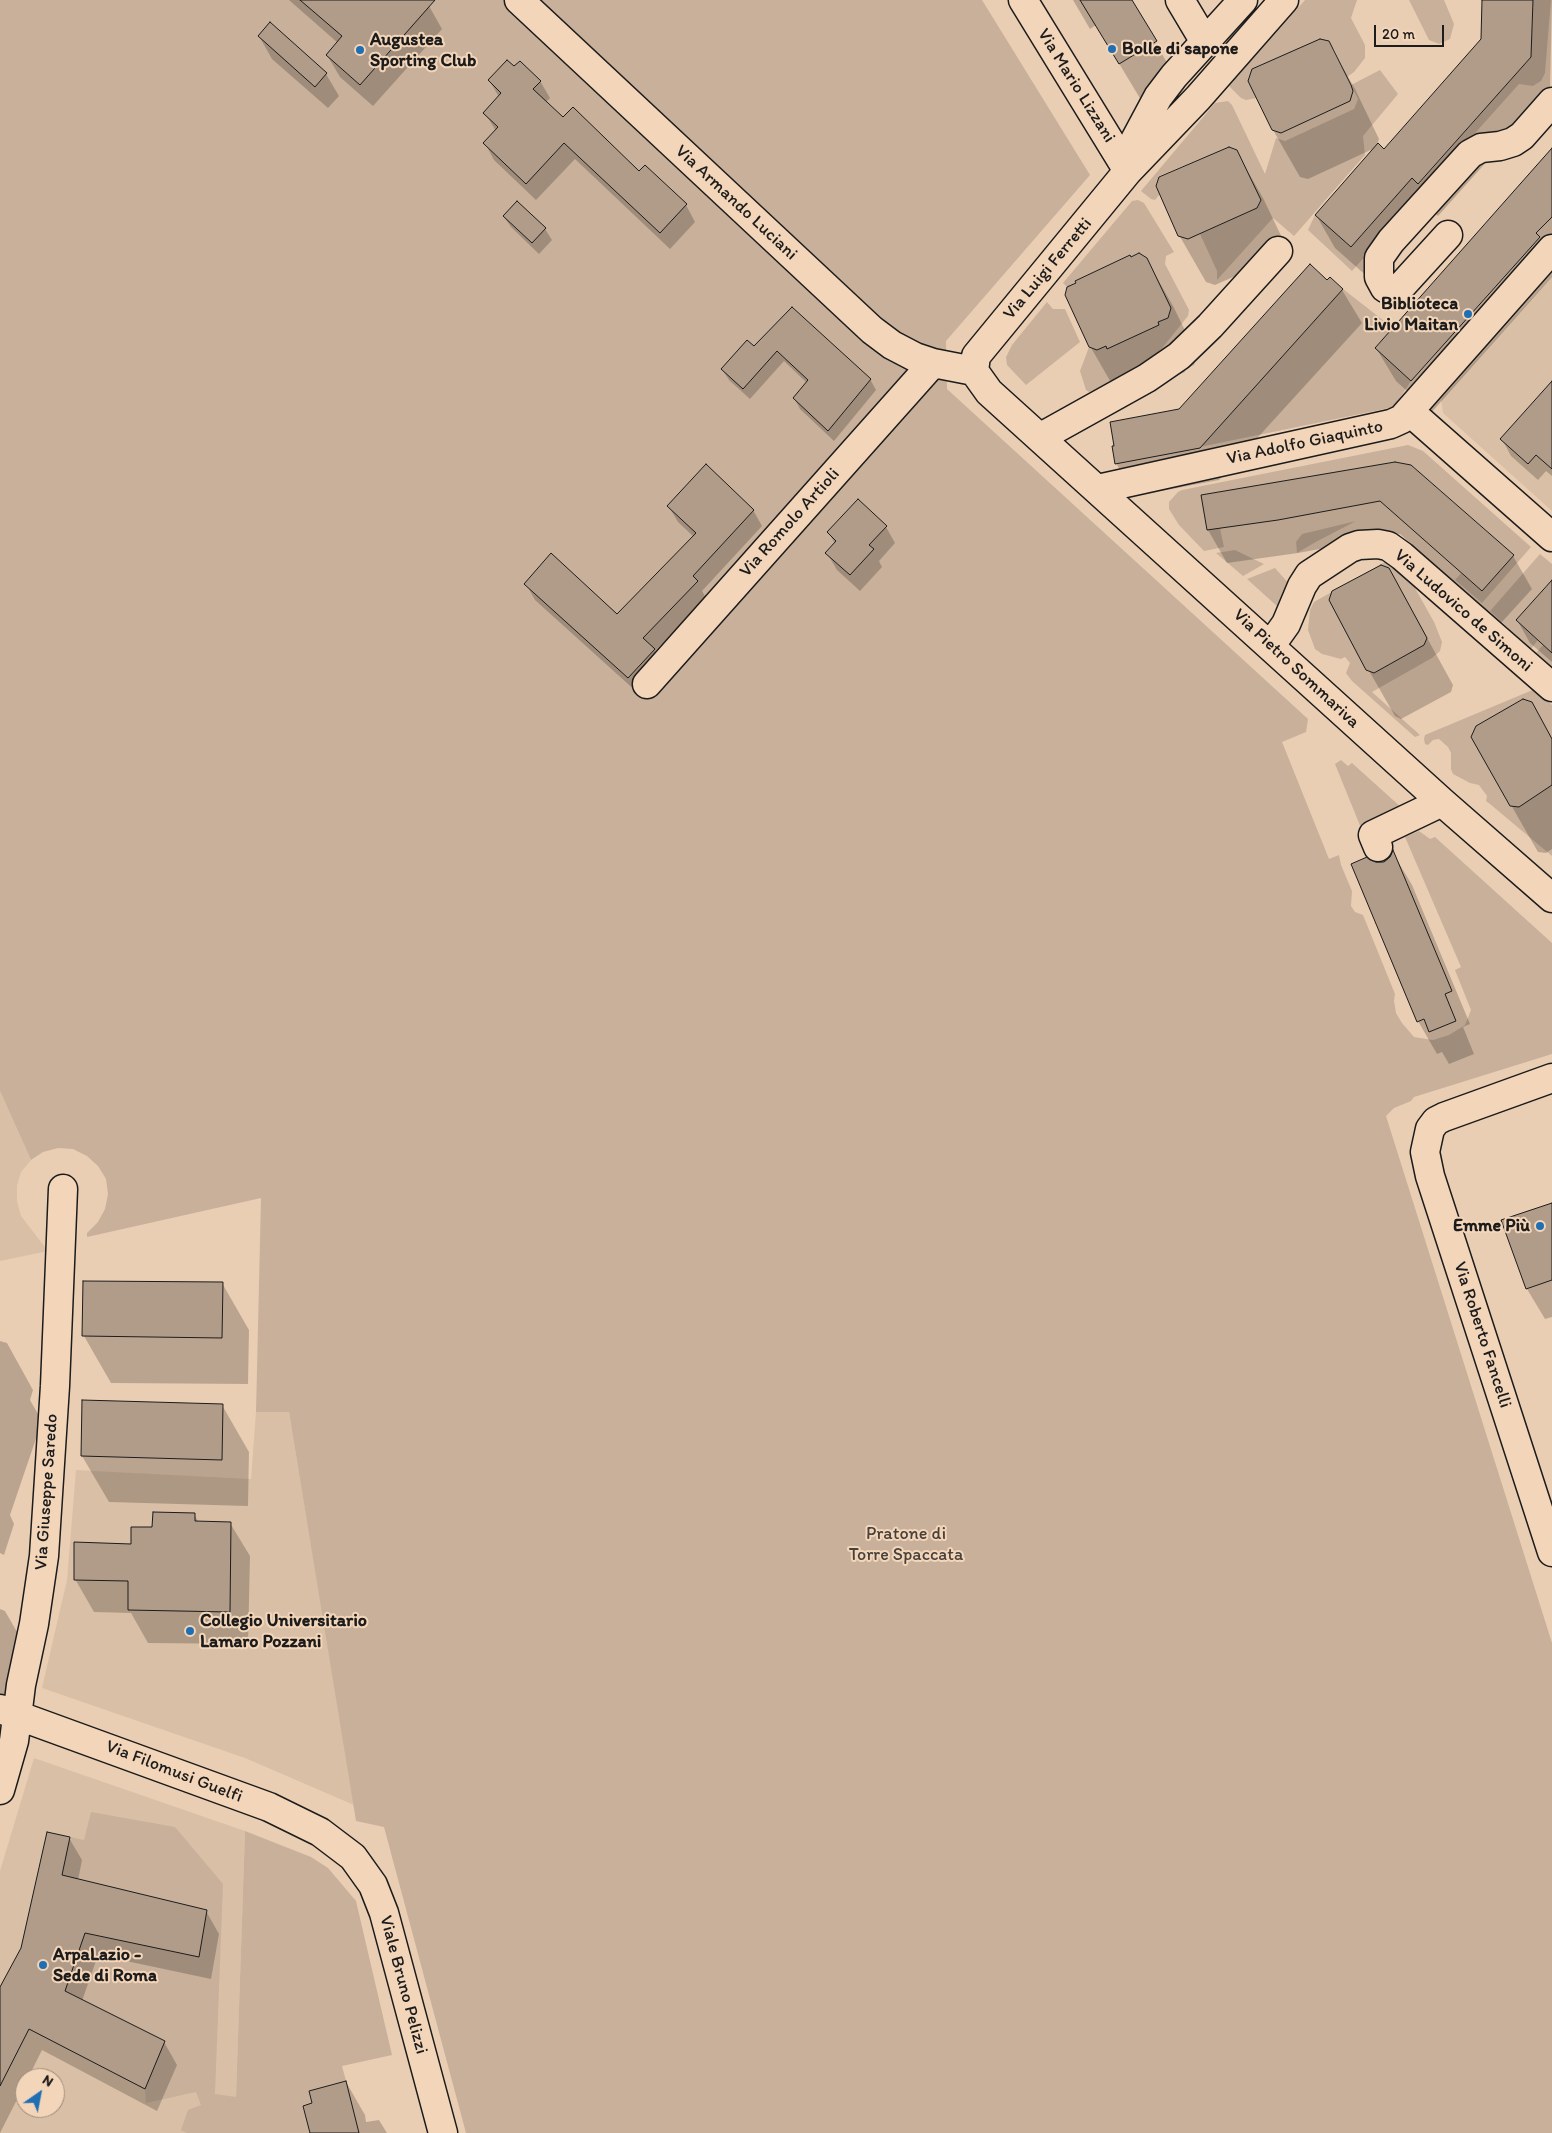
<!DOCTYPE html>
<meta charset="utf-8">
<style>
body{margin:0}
#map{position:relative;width:1552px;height:2133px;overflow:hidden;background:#eaceb3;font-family:Itim,sans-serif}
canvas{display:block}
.north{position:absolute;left:15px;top:2068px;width:50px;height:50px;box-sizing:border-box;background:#f3d5b9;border:1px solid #9d8b7a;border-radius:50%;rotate:33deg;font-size:14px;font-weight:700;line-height:20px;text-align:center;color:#1c1c1c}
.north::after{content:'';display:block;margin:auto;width:18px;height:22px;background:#1f6fb2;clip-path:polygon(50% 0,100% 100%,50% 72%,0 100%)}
.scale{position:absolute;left:1374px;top:25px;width:70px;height:22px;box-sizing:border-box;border:2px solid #1c1c1c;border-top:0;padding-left:6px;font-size:15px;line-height:18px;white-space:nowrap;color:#1c1c1c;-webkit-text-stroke:4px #f3d5b9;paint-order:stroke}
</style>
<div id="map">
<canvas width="1552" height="2133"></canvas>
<div class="north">N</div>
<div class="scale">20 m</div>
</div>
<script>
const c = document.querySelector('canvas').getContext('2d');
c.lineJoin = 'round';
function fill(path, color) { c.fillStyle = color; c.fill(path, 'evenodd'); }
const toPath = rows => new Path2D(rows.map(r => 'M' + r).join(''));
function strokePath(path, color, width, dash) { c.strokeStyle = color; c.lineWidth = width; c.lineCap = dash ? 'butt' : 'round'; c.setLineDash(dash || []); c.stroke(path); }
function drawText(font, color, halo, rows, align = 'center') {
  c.font = font + ' Itim,sans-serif'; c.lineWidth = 4; c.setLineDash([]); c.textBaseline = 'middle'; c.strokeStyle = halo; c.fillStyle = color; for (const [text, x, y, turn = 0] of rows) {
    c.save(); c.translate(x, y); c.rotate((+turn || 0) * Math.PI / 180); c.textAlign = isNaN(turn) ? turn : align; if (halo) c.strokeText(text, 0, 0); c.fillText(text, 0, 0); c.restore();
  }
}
fill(toPath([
 [1552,276,1552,511,1443,413,1441,399],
 [0,1091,31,1160,21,1172,17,1186,17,1201,21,1216,48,1251,0,1261],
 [256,1412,289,1412,354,1805,245,1758,42,1688,67,1580,76,1470,251,1479],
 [34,1758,245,1831,236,2098,232,2133,0,2133,0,1871],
 [25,2078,55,2078,55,2108,25,2108]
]), '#d9bfa6');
fill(toPath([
 [0,0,982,0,1090,175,946,341,947,389,1308,719,1306,732,1282,742,1329,859,1339,855,1341,865,1352,891,1351,906,1355,912,1363,915,1395,994,1394,1001,1396,1013,1402,1023,1414,1037,1433,1040,1449,1035,1465,1025,1471,1010,1455,970,1461,967,1405,837,1419,831,1430,839,1435,837,1552,943,1552,1054,1414,1097,1411,1101,1394,1108,1386,1116,1552,1643,1552,2133,466,2133,384,1827,356,1821,289,1412,256,1412,261,1198,87,1237,87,1233,98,1222,105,1209,108,1194,106,1179,98,1166,87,1156,73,1149,58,1148,43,1152,31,1160,0,1091],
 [1305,0,1357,0,1351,18,1365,45,1365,58,1354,72,1347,77,1334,49,1324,47,1257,98,1246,100,1241,98,1229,86],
 [1409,0,1444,0,1454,24,1450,39,1439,44,1429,40],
 [1533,0,1551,0,1545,73,1541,81,1533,86,1519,84,1352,271,1308,230,1315,215,1351,247,1412,178,1419,184,1531,57],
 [1380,70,1398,94,1363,136,1365,155,1294,236,1273,218,1217,280,1217,271,1200,234,1257,208,1261,200,1237,150,1229,147,1159,176,1156,186,1160,194,1155,200,1151,199,1141,191,1215,103,1228,101,1232,105,1265,174,1276,138,1285,141,1354,109,1358,99,1351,85],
 [1138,200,1144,203,1174,252,1166,256,1165,264,1189,310,1188,316,1163,347,1154,356,1102,387,1089,392,1086,390,1080,371,1089,347,1097,350,1106,346,1108,348,1159,325,1158,322,1168,318,1171,308,1147,258,1139,253,1131,257,1129,255,1075,281,1076,283,1067,287,1063,283,1132,201],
 [1343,289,1393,328,1375,348,1411,381,1394,407,1200,447],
 [1047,302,1053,309,1065,309,1080,342,1026,385,1007,365,1006,357,1012,345],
 [1408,445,1423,451,1531,547,1482,603,1455,580,1461,573,1482,591,1514,555,1411,465,1395,462,1201,495,1207,530,1220,528,1224,547,1204,551,1179,525,1169,509,1169,502,1178,492,1182,490],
 [1356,521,1314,543,1297,553,1296,542,1302,534],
 [1235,550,1264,564,1243,576,1216,553],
 [1540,554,1552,564,1552,589,1547,585,1516,620,1538,640,1531,649,1490,611],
 [1385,562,1396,563,1406,572,1434,622,1442,642,1440,651,1432,658,1372,692,1420,735,1415,737,1352,681,1346,673,1350,663,1345,657,1341,659,1322,654,1315,649,1308,630,1310,610,1314,602],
 [1332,591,1427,638,1424,645,1374,673,1366,669,1329,600],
 [1275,568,1290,585,1278,607,1247,579],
 [1543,645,1552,653,1552,667,1536,653],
 [1535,689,1552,705,1552,739,1532,702,1523,699,1476,726,1471,737,1510,806,1519,807,1552,785,1552,856,1490,804,1486,801,1487,796,1479,785,1470,783,1453,774,1451,769,1451,753,1448,747,1439,739,1433,740,1428,745,1425,744,1424,739,1425,735],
 [1341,760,1348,766,1352,763,1403,809,1399,814,1361,828,1335,764],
 [91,1812,175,1827,223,1884,215,2094,236,2097,245,1831,311,1857,328,1868,356,1901,392,2055,342,2066,346,2081,309,2091,312,2103,303,2106,310,2133,187,2133,181,2130,188,2110,201,2105,196,2092,146,2103,145,2089,165,2041,58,1988,71,1973,80,1948,75,1946,78,1932,199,1957,207,1910,62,1875,70,1837,84,1840]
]), '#c8b09a');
fill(toPath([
 [289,0,422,0,429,6,442,29,373,106,340,77,327,55,338,43],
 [1073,0,1130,0,1182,88,1147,110,1096,25,1090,29],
 [1484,0,1552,0,1550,91,1438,216,1431,210,1370,279,1335,248,1316,215,1375,148,1308,179,1300,177,1273,130,1328,42,1355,89,1379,139,1377,145,1384,150,1483,39],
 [259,36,326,74,339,96,328,108,272,59],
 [514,68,540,81,550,98,545,103,563,119,686,205,695,222,670,249,575,159,536,200,494,160,485,143,496,131,485,113,499,97,489,80],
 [1552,150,1552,277,1431,413,1396,381,1376,348],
 [1236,151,1263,198,1287,248,1283,255,1215,285,1206,282,1179,235],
 [504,217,545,229,552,240,539,254,511,227],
 [1130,259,1146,259,1173,306,1197,355,1194,365,1184,369,1185,372,1135,394,1117,393,1090,346],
 [1330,279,1342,290,1362,323,1219,480,1135,496,1116,463],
 [792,309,870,379,876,390,834,441,800,409,794,398,807,383,784,361,750,399,729,380,722,369,755,348],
 [1552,383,1552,476,1546,471,1538,480,1511,456,1502,439],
 [1395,463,1513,556,1532,589,1501,623,1400,534,1298,553,1227,563,1208,530],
 [669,507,753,510,762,526,702,591,706,598,655,651,663,666,638,693,535,600,526,584,617,616,694,537,678,522],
 [886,527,895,543,879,561,882,567,860,591,837,570,827,553,835,544,829,533],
 [1552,590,1552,662,1530,643,1517,620],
 [1415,616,1453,685,1451,692,1401,719,1395,716,1368,669],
 [1552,739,1552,849,1546,853,1538,852,1511,805],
 [1393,853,1412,885,1470,1024,1463,1027,1474,1054,1449,1064,1442,1052,1437,1054,1418,1021,1375,864,1384,863,1391,858],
 [1552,1204,1552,1317,1545,1319,1527,1289,1503,1220],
 [84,1282,222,1283,249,1330,248,1384,111,1383,84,1336],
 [0,1341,7,1343,33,1390,30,1400,42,1421,10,1515,14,1524,4,1555,0,1553],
 [222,1405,249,1452,248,1506,109,1502,82,1456],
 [194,1514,199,1523,230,1523,250,1556,248,1644,148,1643,131,1613,94,1612,75,1579,132,1545,154,1528],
 [0,1609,5,1611,32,1658,0,1708],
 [69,1838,82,1860,78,1880,206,1911,219,1934,211,1979,98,1955,82,2001,164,2042,177,2065,157,2111,42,2050,28,2078,25,2078,25,2084,0,2133,0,1989,22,1949],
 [346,2082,365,2115,366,2122,379,2120,387,2133,311,2133,313,2104]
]), '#0003');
const building = toPath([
 [300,0,435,0,360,85,326,55,342,36,300,0],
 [1080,0,1132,0,1157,41,1119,64,1080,0],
 [1482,0,1533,0,1531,57,1418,184,1412,178,1351,247,1315,215,1378,143,1384,149,1481,39,1482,0],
 [270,22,327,73,315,87,258,36,270,22],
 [1320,39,1329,41,1351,85,1353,91,1350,101,1281,133,1272,130,1248,81,1252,69,1320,39],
 [507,60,514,66,520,61,541,81,533,89,563,117,573,107,639,171,645,165,687,204,660,233,564,143,526,184,483,143,498,127,483,113,501,93,488,80,507,60],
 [1229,147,1237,150,1261,200,1257,208,1188,239,1178,236,1156,186,1159,177,1229,147],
 [1552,148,1552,217,1536,233,1540,237,1411,381,1375,348,1552,148],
 [517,201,546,228,532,243,503,216,517,201],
 [1139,253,1147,258,1171,308,1168,318,1158,322,1159,325,1107,349,1106,346,1097,350,1089,347,1065,295,1067,287,1076,283,1075,281,1130,255,1131,257,1139,253],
 [1310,264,1327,280,1330,277,1343,289,1200,448,1115,464,1112,446,1114,446,1110,422,1179,409,1310,264],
 [792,307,871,379,828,431,793,398,808,380,777,351,743,389,721,369,747,340,754,346,792,307],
 [1552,381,1552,469,1536,455,1528,464,1500,439,1552,381],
 [1395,462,1411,465,1514,555,1482,591,1380,501,1278,520,1207,530,1201,495,1395,462],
 [706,464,754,510,693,576,698,581,643,638,655,649,628,678,524,584,551,553,617,614,696,533,667,506,706,464],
 [858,499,887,526,869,545,874,549,850,575,825,553,836,541,827,532,858,499],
 [1381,565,1389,568,1427,638,1424,645,1374,673,1366,670,1329,600,1332,591,1381,565],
 [1552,580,1552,653,1516,620,1552,580],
 [1523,699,1532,702,1552,739,1552,785,1519,807,1510,806,1471,737,1476,726,1523,699],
 [1393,850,1452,991,1445,994,1456,1021,1429,1032,1424,1019,1417,1022,1351,864,1367,857,1376,862,1384,862,1390,857,1393,850],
 [1552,1203,1552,1280,1526,1289,1501,1220,1552,1203],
 [83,1281,223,1282,222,1338,82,1336,83,1281],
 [82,1400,223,1404,222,1460,81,1456,82,1400],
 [153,1512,195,1513,195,1521,231,1522,230,1612,128,1610,128,1581,74,1580,74,1542,131,1544,131,1527,152,1527,153,1512],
 [47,1832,70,1837,62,1875,207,1910,199,1957,85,1933,65,1991,165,2041,145,2089,29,2029,0,2086,0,1987,21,1948,47,1832],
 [346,2081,359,2133,310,2133,303,2106,312,2103,309,2091,346,2081]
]);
fill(building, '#b19c89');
strokePath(building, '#1c1c1c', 1);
const minor = toPath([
 [519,0,872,330,892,345,915,357,933,363,974,371],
 [1023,0,1128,171],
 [1180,0,1205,42],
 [1284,0,1198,98,1128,171,976,356,974,371,989,392,1442,802,1552,898],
 [1129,167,1135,140,1158,97,1174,76,1243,0],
 [1448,235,1396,292,1393,292,1385,288,1379,277,1379,258,1391,241,1470,154,1481,148,1500,146,1513,142,1522,136,1552,102],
 [1409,411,1552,249],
 [1041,437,1147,378,1179,356,1210,326,1278,251],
 [1098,489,1391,424,1402,419,1409,411,1552,537],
 [1271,645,1286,624,1302,586,1309,575,1350,548,1359,545,1378,544,1388,546,1402,556,1552,687],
 [647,684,933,363],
 [1378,847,1373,835,1442,802],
 [1552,1078,1444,1117,1436,1121,1430,1129,1425,1152,1430,1176,1552,1552],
 [0,1709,269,1807,320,1832,353,1857,373,1885,384,1913,443,2133],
 [0,1790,14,1741,21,1685,34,1624,44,1556,55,1386,63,1189]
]);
strokePath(minor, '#1c1c1c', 31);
strokePath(minor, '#f3d5b9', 28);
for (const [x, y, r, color] of [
 [1112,49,5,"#1f6fb2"],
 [360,50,5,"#1f6fb2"],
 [1468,314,5,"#1f6fb2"],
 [1540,1226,5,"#1f6fb2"],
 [190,1631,5,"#1f6fb2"],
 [43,1965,5,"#1f6fb2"]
]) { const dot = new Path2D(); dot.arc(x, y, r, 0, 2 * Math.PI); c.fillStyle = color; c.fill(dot); strokePath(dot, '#f3d5b9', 2); }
drawText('bold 18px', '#1c1c1c', '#f3d5b9', [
 ["Augustea",370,40],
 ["Sporting Club",370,61],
 ["Bolle di sapone",1122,49],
 ["Biblioteca",1458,304,"right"],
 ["Livio Maitan",1458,325,"right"],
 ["Emme Più",1530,1226,"right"],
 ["Collegio Universitario",200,1621],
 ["Lamaro Pozzani",200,1642],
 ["ArpaLazio -",53,1955],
 ["Sede di Roma",53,1976]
], 'left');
drawText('18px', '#1c1c1c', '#f3d5b9', [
 ["Via Mario Lizzani",1076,86,58],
 ["Via Armando Luciani",736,203,43],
 ["Via Luigi Ferretti",1048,269,-50],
 ["Via Adolfo Giaquinto",1305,443,-12],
 ["Via Romolo Artioli",790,523,-48],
 ["Via Ludovico de Simoni",1463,611,41],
 ["Via Pietro Sommariva",1296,669,43],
 ["Via Roberto Fancelli",1482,1335,72],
 ["Via Giuseppe Saredo",47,1492,-86],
 ["Via Filomusi Guelfi",174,1772,21],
 ["Viale Bruno Pelizzi",403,1985,75]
]);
drawText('18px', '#47413c', '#f3d5b9', [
 ["Pratone di",906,1534],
 ["Torre Spaccata",906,1555]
]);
</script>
